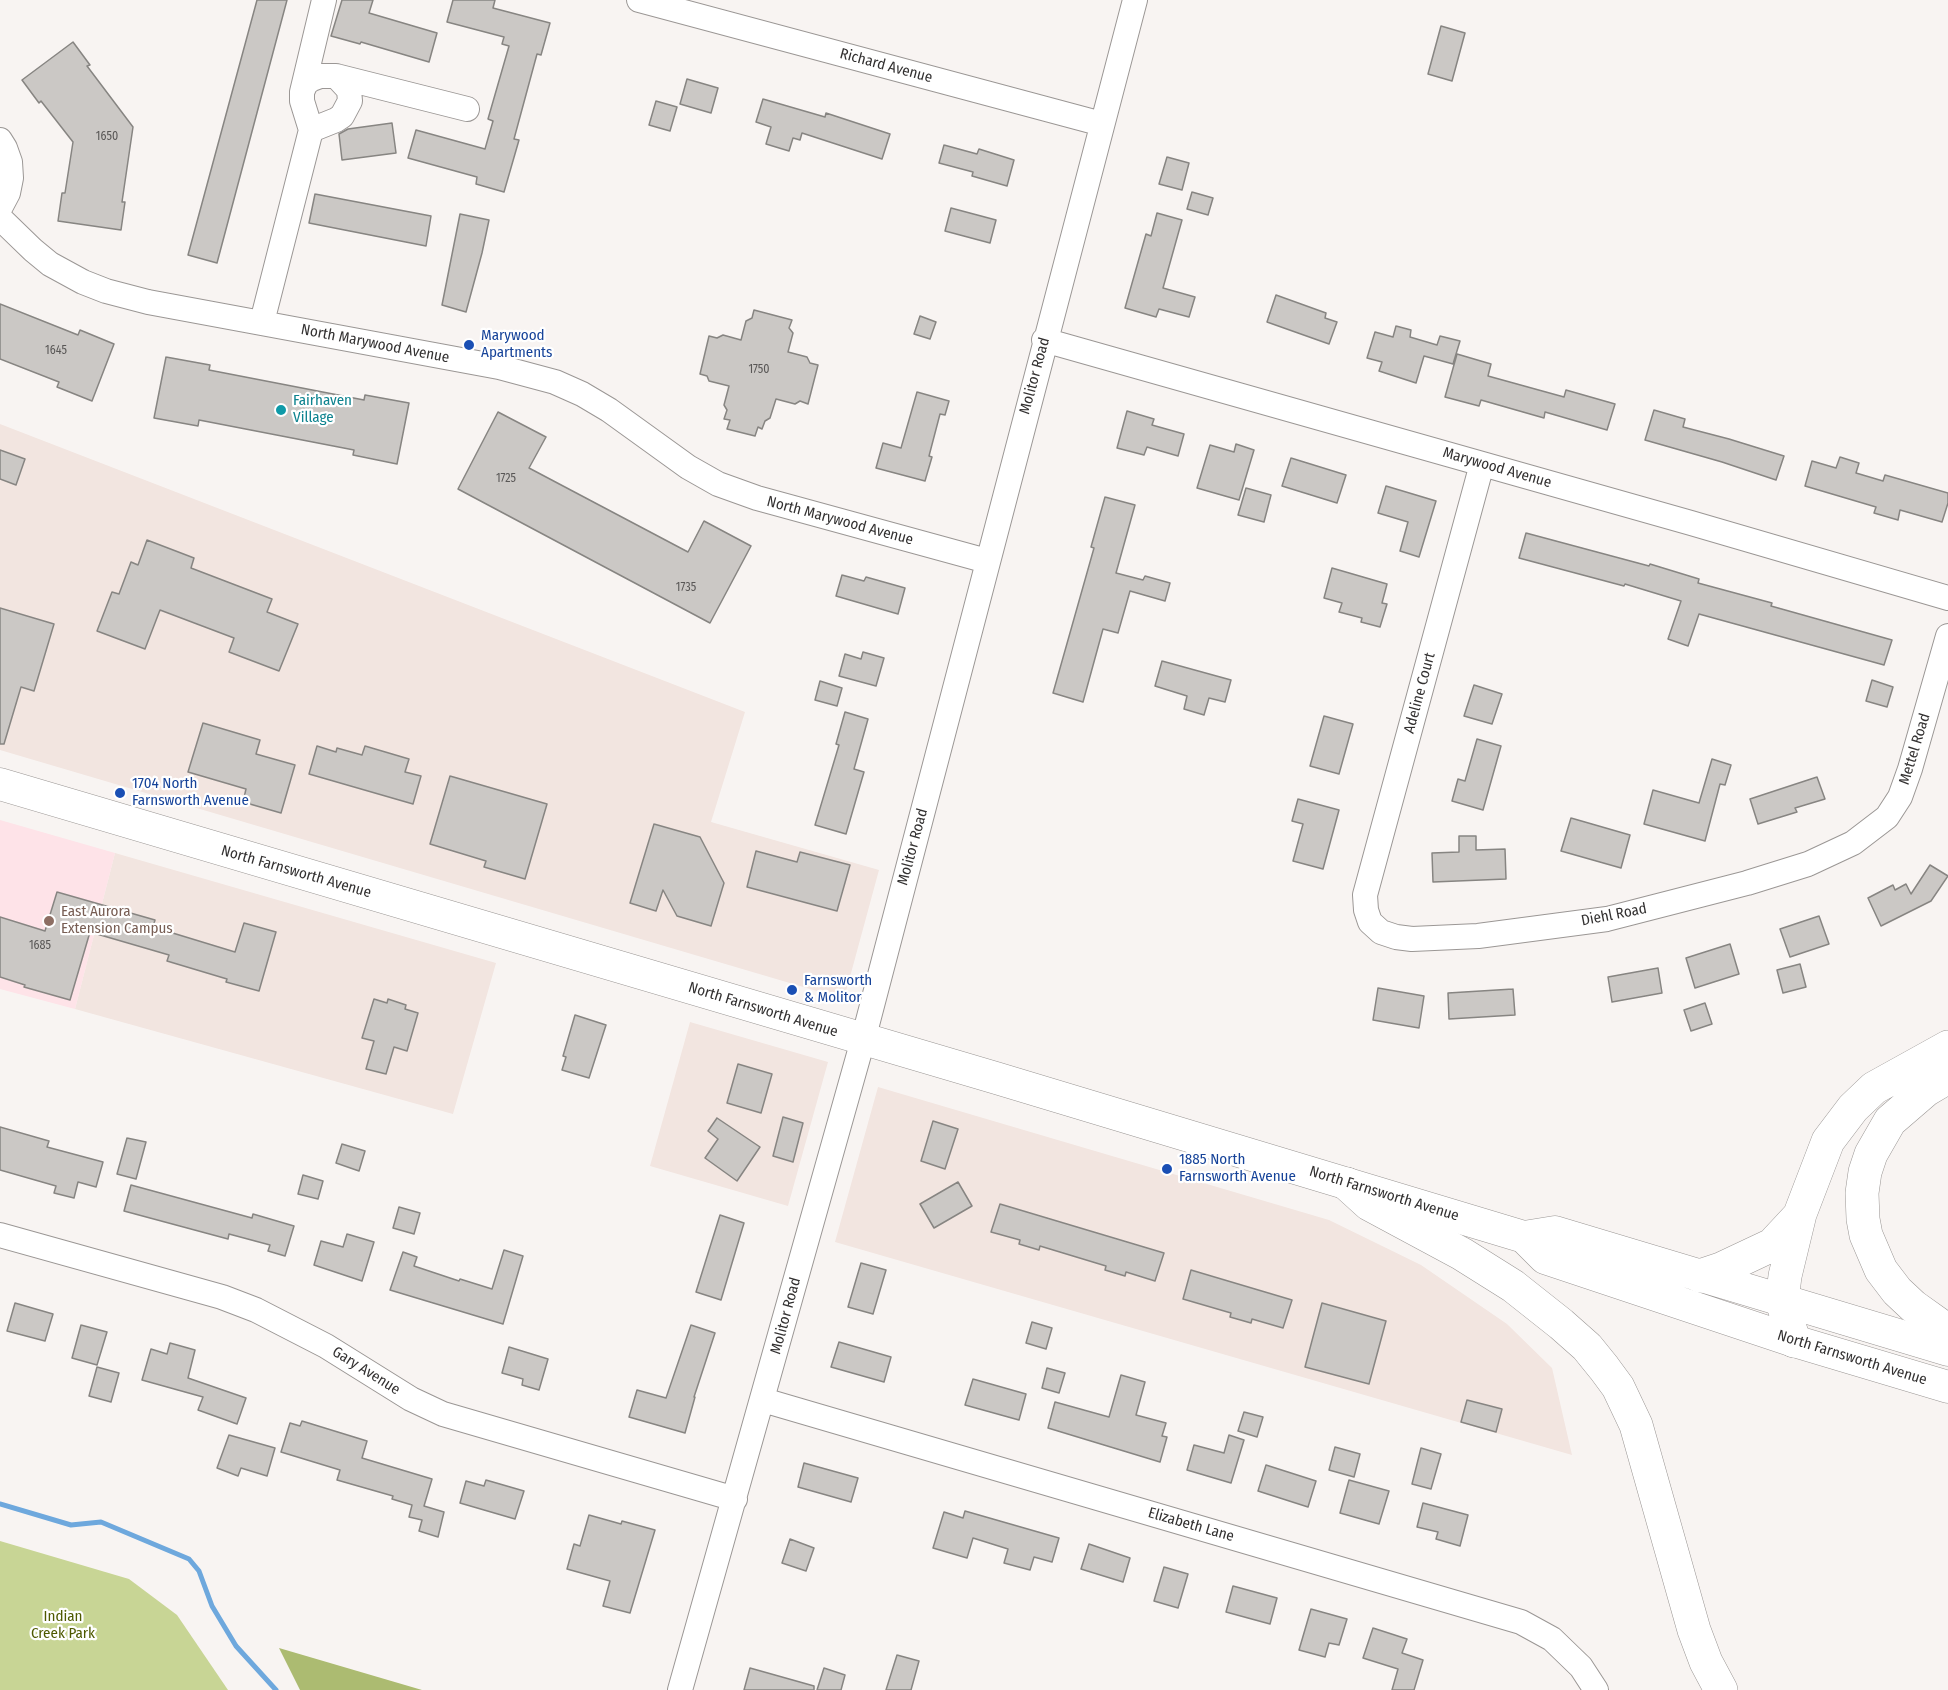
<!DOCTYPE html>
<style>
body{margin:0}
canvas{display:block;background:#f8f4f2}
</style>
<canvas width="1948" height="1690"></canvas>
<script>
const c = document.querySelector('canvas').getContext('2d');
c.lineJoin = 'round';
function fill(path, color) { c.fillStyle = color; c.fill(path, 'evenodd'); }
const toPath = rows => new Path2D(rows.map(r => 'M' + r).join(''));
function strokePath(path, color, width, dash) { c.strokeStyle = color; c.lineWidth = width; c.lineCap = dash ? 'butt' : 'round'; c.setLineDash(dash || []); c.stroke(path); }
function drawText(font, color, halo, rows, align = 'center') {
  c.font = font + ' "Fira Sans Condensed",sans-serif'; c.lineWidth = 4.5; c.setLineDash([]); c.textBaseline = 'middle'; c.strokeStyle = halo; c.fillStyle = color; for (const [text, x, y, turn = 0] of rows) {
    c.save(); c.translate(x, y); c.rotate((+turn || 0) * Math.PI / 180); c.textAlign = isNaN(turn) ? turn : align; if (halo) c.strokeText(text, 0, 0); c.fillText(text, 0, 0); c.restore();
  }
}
fill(toPath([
 [0,424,745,712,711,822,879,870,844,999,0,750],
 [115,853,496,963,453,1114,75,1009],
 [690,1022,828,1062,788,1206,650,1166],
 [878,1087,1329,1220,1421,1265,1507,1324,1552,1368,1572,1455,835,1242]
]), '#f2e5e0');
fill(toPath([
 [0,820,115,853,75,1009,0,989]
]), '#fee3e8');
fill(toPath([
 [0,1541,129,1579,177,1615,228,1690,0,1690]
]), '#c8d595');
fill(toPath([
 [279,1648,422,1690,300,1690]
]), '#acbb71');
strokePath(toPath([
 [0,1504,71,1525,101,1522,189,1559,199,1571,212,1606,236,1646,276,1690]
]), '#6ea8dd', 5);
const building = toPath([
 [257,0,287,0,217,263,188,255,257,0],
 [342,0,373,0,369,13,437,33,429,62,361,42,360,44,331,36,342,0],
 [453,0,495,0,493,8,550,23,541,55,537,54,514,139,519,140,504,192,476,184,477,177,408,158,416,130,485,149,493,121,488,119,509,46,502,44,504,37,447,22,453,0],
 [1441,26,1465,33,1452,81,1428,74,1441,26],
 [73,42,90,65,87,66,133,127,122,202,125,202,121,230,58,221,62,193,65,193,73,142,41,101,39,103,22,80,73,42],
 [687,79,718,88,711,113,680,104,687,79],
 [763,99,825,117,826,113,890,134,882,159,802,133,800,140,793,138,789,151,766,144,771,127,756,122,763,99],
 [656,101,677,107,670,131,649,125,656,101],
 [392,123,396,153,342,160,339,134,348,129,392,123],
 [944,145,977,154,979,149,1014,160,1007,186,972,176,973,172,939,163,944,145],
 [1167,157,1189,163,1182,190,1159,184,1167,157],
 [1192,192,1213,198,1208,215,1187,209,1192,192],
 [315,194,431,216,426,246,309,223,315,194],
 [951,208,996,220,990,243,945,231,951,208],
 [1157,213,1182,220,1163,288,1195,297,1189,317,1159,309,1156,317,1125,308,1146,234,1151,236,1157,213],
 [460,214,489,220,482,253,466,312,442,305,460,214],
 [1276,295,1326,313,1325,318,1337,322,1329,344,1267,322,1276,295],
 [0,304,78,335,80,330,114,344,92,401,57,387,59,382,0,359,0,304],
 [754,310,792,320,789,328,793,333,788,352,807,357,810,363,818,365,808,404,800,401,795,404,776,399,770,418,765,421,762,429,758,427,755,436,727,429,730,420,724,419,727,410,724,405,729,386,709,381,707,376,700,374,709,336,717,338,723,335,741,340,746,321,752,318,754,310],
 [920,316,936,322,930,339,914,334,920,316],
 [1396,326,1411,330,1410,337,1437,345,1440,336,1460,341,1453,364,1424,356,1416,383,1379,371,1382,362,1367,358,1375,332,1393,337,1396,326],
 [1457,354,1491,364,1488,376,1564,397,1566,390,1615,404,1607,430,1545,412,1544,418,1481,400,1479,406,1445,397,1457,354],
 [166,357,210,365,209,370,364,400,365,395,409,403,397,464,353,455,354,450,199,420,198,426,154,418,166,357],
 [917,392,949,401,945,415,940,414,929,456,932,457,925,481,876,468,883,443,901,448,917,392],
 [1654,410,1685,419,1683,427,1729,439,1784,456,1776,480,1722,462,1645,440,1654,410],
 [1127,411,1154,419,1152,425,1184,434,1178,456,1147,447,1144,455,1117,448,1127,411],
 [498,412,546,437,529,468,688,552,704,521,751,546,710,623,458,489,498,412],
 [1236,444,1254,450,1239,500,1197,488,1210,445,1234,452,1236,444],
 [0,450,25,459,16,485,0,479,0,450],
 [1840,457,1859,463,1856,473,1883,481,1885,475,1948,493,1948,503,1942,522,1900,510,1898,520,1874,513,1876,507,1805,486,1812,461,1836,468,1840,457],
 [1291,458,1346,475,1337,503,1282,486,1291,458],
 [1386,486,1436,501,1419,557,1400,551,1408,522,1378,513,1386,486],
 [1246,488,1271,495,1264,522,1238,515,1246,488],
 [1105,497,1135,505,1116,573,1143,580,1145,576,1170,583,1165,601,1130,591,1118,633,1103,629,1083,702,1053,693,1094,548,1091,547,1105,497],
 [1526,533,1649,566,1650,564,1699,579,1698,583,1772,603,1771,606,1892,640,1884,665,1699,614,1688,646,1668,639,1681,601,1625,584,1624,586,1519,558,1526,533],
 [147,540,194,558,191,568,272,599,267,612,298,624,279,671,229,652,234,638,160,610,145,649,97,631,112,592,119,594,131,562,138,565,147,540],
 [1332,568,1387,584,1382,603,1387,604,1380,627,1361,622,1362,618,1339,612,1342,603,1324,598,1332,568],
 [842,575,864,581,866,577,905,588,898,614,836,596,842,575],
 [0,608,54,624,34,691,21,687,4,744,0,744,0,608],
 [863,652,884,658,876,686,839,676,845,654,861,659,863,652],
 [1162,661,1231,680,1225,702,1209,698,1204,715,1184,709,1187,696,1155,686,1162,661],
 [1872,680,1893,687,1887,707,1866,701,1872,680],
 [820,681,842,688,837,706,815,700,820,681],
 [1474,685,1502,694,1492,724,1464,716,1474,685],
 [845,712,868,719,854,769,864,772,846,834,815,825,839,745,836,744,845,712],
 [1324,716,1353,724,1339,774,1310,766,1324,716],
 [203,723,260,740,256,754,295,765,281,813,243,802,246,789,188,772,203,723],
 [1477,739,1501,746,1483,810,1452,801,1458,779,1465,781,1477,739],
 [317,746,336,752,337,748,362,755,365,746,409,759,405,772,421,776,413,804,309,774,317,746],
 [1712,759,1731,765,1725,785,1720,784,1705,841,1644,824,1653,790,1699,803,1712,759],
 [450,776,547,804,525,879,484,867,486,861,430,844,450,776],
 [1817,777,1825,799,1795,808,1797,812,1758,824,1750,799,1817,777],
 [1298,799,1339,810,1323,869,1293,861,1303,824,1292,821,1298,799],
 [1571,818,1630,835,1621,868,1561,851,1571,818],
 [654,824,700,837,724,883,711,926,677,916,663,890,656,911,630,903,654,824],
 [1459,836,1476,836,1476,850,1505,849,1506,879,1433,882,1432,853,1459,852,1459,836],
 [756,851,797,862,800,852,850,865,837,911,747,887,756,851],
 [1930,865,1948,876,1931,901,1881,926,1868,898,1893,885,1895,890,1906,884,1911,894,1930,865],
 [57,892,155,920,153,927,235,952,244,923,276,932,259,991,226,982,227,979,167,961,169,955,90,932,70,1000,24,987,25,985,0,977,0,917,45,931,57,892],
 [1819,916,1829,944,1790,957,1780,929,1819,916],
 [1730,944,1739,974,1695,988,1686,958,1730,944],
 [1800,964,1806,987,1783,993,1777,970,1800,964],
 [1658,968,1662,993,1612,1002,1608,977,1658,968],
 [1378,988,1424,996,1419,1028,1373,1020,1378,988],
 [1513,989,1515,1015,1449,1019,1448,993,1513,989],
 [374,999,387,1003,388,999,406,1005,405,1009,418,1013,407,1051,394,1047,386,1074,366,1069,374,1041,362,1038,374,999],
 [1705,1003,1712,1024,1691,1031,1684,1010,1705,1003],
 [575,1015,606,1025,589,1078,562,1070,566,1057,563,1056,575,1015],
 [738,1064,772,1074,761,1113,727,1103,738,1064],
 [783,1117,803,1123,793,1162,773,1156,783,1117],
 [717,1118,760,1147,737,1181,705,1158,718,1139,708,1131,717,1118],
 [933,1121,958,1129,945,1169,921,1161,933,1121],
 [0,1127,49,1141,47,1147,103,1162,96,1187,78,1182,74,1198,54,1193,56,1186,0,1170,0,1127],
 [127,1138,146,1142,136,1179,117,1174,127,1138],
 [342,1144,365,1151,359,1171,336,1163,342,1144],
 [303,1175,323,1181,318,1199,298,1194,303,1175],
 [958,1182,972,1206,934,1228,920,1204,958,1182],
 [131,1185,252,1218,253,1214,294,1226,285,1256,268,1251,270,1245,229,1234,228,1239,124,1211,131,1185],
 [1000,1204,1164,1253,1155,1281,1126,1272,1125,1276,1105,1270,1106,1266,1040,1246,1039,1250,1019,1244,1020,1240,991,1232,1000,1204],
 [399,1207,420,1213,414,1234,393,1228,399,1207],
 [720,1215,744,1223,721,1300,696,1292,720,1215],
 [347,1234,374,1242,362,1281,314,1265,321,1241,343,1247,347,1234],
 [504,1250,523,1256,503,1324,390,1290,403,1252,417,1257,414,1266,459,1281,460,1279,492,1289,504,1250],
 [861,1263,886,1270,873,1314,848,1307,861,1263],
 [1191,1270,1292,1300,1283,1328,1252,1319,1251,1323,1230,1317,1231,1313,1183,1299,1191,1270],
 [15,1303,53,1314,45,1341,7,1331,15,1303],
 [1322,1303,1386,1321,1369,1384,1305,1367,1322,1303],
 [1032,1322,1052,1328,1046,1349,1026,1343,1032,1322],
 [81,1325,107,1332,97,1365,72,1358,81,1325],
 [691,1325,715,1333,694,1397,695,1397,685,1433,629,1417,637,1390,666,1398,691,1325],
 [839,1342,891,1357,884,1382,831,1367,839,1342],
 [170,1343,195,1350,188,1378,246,1398,237,1424,198,1410,203,1397,142,1380,151,1349,167,1354,170,1343],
 [509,1347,548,1359,539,1390,522,1385,523,1379,502,1373,509,1347],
 [97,1367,119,1373,111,1402,89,1396,97,1367],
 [1047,1368,1065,1373,1059,1393,1042,1388,1047,1368],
 [1121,1375,1145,1382,1136,1415,1166,1423,1162,1436,1167,1437,1160,1462,1048,1428,1055,1402,1109,1417,1121,1375],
 [973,1379,1026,1394,1019,1420,965,1405,973,1379],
 [1467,1400,1502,1409,1496,1432,1461,1422,1467,1400],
 [1244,1412,1263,1417,1257,1437,1238,1431,1244,1412],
 [302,1421,367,1441,362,1458,432,1479,424,1506,444,1512,438,1537,419,1531,422,1520,409,1517,412,1505,392,1499,393,1496,337,1480,340,1470,281,1452,290,1423,300,1426,302,1421],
 [229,1435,275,1448,267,1476,241,1468,238,1476,217,1468,229,1435],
 [1229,1435,1244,1440,1231,1483,1187,1470,1194,1445,1224,1453,1229,1435],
 [1335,1447,1360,1454,1354,1477,1329,1470,1335,1447],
 [1421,1448,1441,1454,1431,1489,1412,1484,1421,1448],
 [804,1463,858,1478,851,1502,798,1487,804,1463],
 [1266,1465,1316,1481,1308,1507,1258,1491,1266,1465],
 [486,1480,524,1491,515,1519,460,1503,466,1481,484,1486,486,1480],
 [1349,1480,1389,1491,1379,1524,1340,1513,1349,1480],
 [1423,1503,1468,1515,1460,1546,1436,1539,1438,1532,1417,1527,1423,1503],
 [965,1511,1059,1538,1052,1562,1034,1557,1030,1570,1004,1563,1008,1549,973,1538,967,1558,933,1548,944,1512,963,1518,965,1511],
 [589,1515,621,1524,622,1521,655,1530,630,1613,603,1606,610,1581,567,1569,574,1544,580,1546,589,1515],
 [790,1539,814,1548,806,1571,782,1563,790,1539],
 [1089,1544,1130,1558,1123,1582,1081,1569,1089,1544],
 [1164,1567,1188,1574,1178,1608,1154,1601,1164,1567],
 [1233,1586,1277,1598,1270,1624,1226,1612,1233,1586],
 [1311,1609,1347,1619,1339,1645,1329,1643,1325,1657,1299,1650,1311,1609],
 [1373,1628,1407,1639,1402,1653,1423,1660,1414,1690,1392,1690,1398,1669,1363,1658,1373,1628],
 [897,1655,919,1661,911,1690,886,1690,897,1655],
 [750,1668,814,1686,814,1690,744,1690,750,1668],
 [824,1668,845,1675,841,1690,817,1690,824,1668]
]);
fill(building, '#cbc8c5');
strokePath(building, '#878582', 1.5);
const minor = toPath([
 [639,0,1102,124],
 [336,76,467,109],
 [302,92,324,0],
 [0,140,5,148,10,162,11,178,8,193,0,208],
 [0,218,33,250,50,264,83,282,106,291,148,302,499,367,555,382,582,394,609,410,688,467,718,484,757,498,987,561],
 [262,322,311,130,336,120,342,116,350,101,349,90,336,76,320,76,312,79,306,83,302,92,302,101,311,130],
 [1044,340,1691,523,1948,598],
 [1482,464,1365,895,1366,910,1370,922,1381,932,1396,937,1412,939,1478,936,1607,919,1747,883,1808,864,1853,843,1887,817,1900,797,1910,769,1948,636],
 [0,1235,222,1297,256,1310,326,1346,411,1399,443,1414,735,1499],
 [763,1400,1521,1622,1552,1639,1581,1667,1596,1690],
 [680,1690,863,1040,1135,0]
]);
const major = toPath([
 [0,784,996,1078,1524,1237,1555,1232,1948,1350],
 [1524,1237,1545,1258,1794,1341,1948,1387]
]);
const highway = toPath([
 [1948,1077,1926,1090,1890,1121,1871,1154,1865,1172,1862,1193,1863,1219,1866,1235,1881,1270,1897,1291,1913,1306,1948,1331],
 [1347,1184,1369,1204,1462,1254,1513,1286,1561,1324,1587,1347,1604,1368,1618,1387,1636,1425,1694,1630,1706,1662,1721,1690],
 [1700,1276,1721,1269,1772,1245,1799,1216],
 [1794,1341,1782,1301,1785,1276,1800,1214,1828,1141,1853,1108,1874,1088,1948,1047]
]);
strokePath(minor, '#9b9795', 26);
strokePath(major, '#9b9795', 33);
strokePath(highway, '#9b9795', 34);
strokePath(minor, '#fff', 24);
strokePath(major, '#fff', 32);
strokePath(highway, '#fff', 33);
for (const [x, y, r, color] of [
 [469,345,6,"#1a4fb4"],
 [281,410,6,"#0f9aa8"],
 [120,793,6,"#1a4fb4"],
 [49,921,6,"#8d6e63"],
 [792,990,6,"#1a4fb4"],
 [1167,1169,6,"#1a4fb4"]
]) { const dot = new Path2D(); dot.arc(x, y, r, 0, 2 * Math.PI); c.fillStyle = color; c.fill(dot); strokePath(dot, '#fff', 2); }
drawText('12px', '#595756', null, [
 ["1650",107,137],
 ["1645",56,351],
 ["1750",759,370],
 ["1725",506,479],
 ["1735",686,588],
 ["1685",40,946]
]);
drawText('15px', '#333131', '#fff', [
 ["Richard Avenue",886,66,15],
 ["North Marywood Avenue",375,344,11],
 ["Molitor Road",1035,376,-75],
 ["Marywood Avenue",1497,468,16],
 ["North Marywood Avenue",840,521,15],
 ["Adeline Court",1420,693,-75],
 ["Mettel Road",1915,749,-73],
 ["Molitor Road",913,847,-75],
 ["North Farnsworth Avenue",296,872,16],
 ["Diehl Road",1614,915,-11],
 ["North Farnsworth Avenue",763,1010,17],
 ["North Farnsworth Avenue",1384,1194,17],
 ["Molitor Road",786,1316,-75],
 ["North Farnsworth Avenue",1852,1358,17],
 ["Gary Avenue",366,1371,32],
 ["Elizabeth Lane",1191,1525,16]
]);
drawText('15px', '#164399', '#fff', [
 ["Marywood",481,336],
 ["Apartments",481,353],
 ["1704 North",132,784],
 ["Farnsworth Avenue",132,801],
 ["Farnsworth",804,981],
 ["& Molitor",804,998],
 ["1885 North",1179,1160],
 ["Farnsworth Avenue",1179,1177]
], 'left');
drawText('15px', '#0d838f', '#fff', [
 ["Fairhaven",293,401],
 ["Village",293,418]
], 'left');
drawText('15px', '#785e54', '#fff', [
 ["East Aurora",61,912],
 ["Extension Campus",61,929]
], 'left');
drawText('15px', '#4e5900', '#fff', [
 ["Indian",63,1617],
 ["Creek Park",63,1634]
]);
</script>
